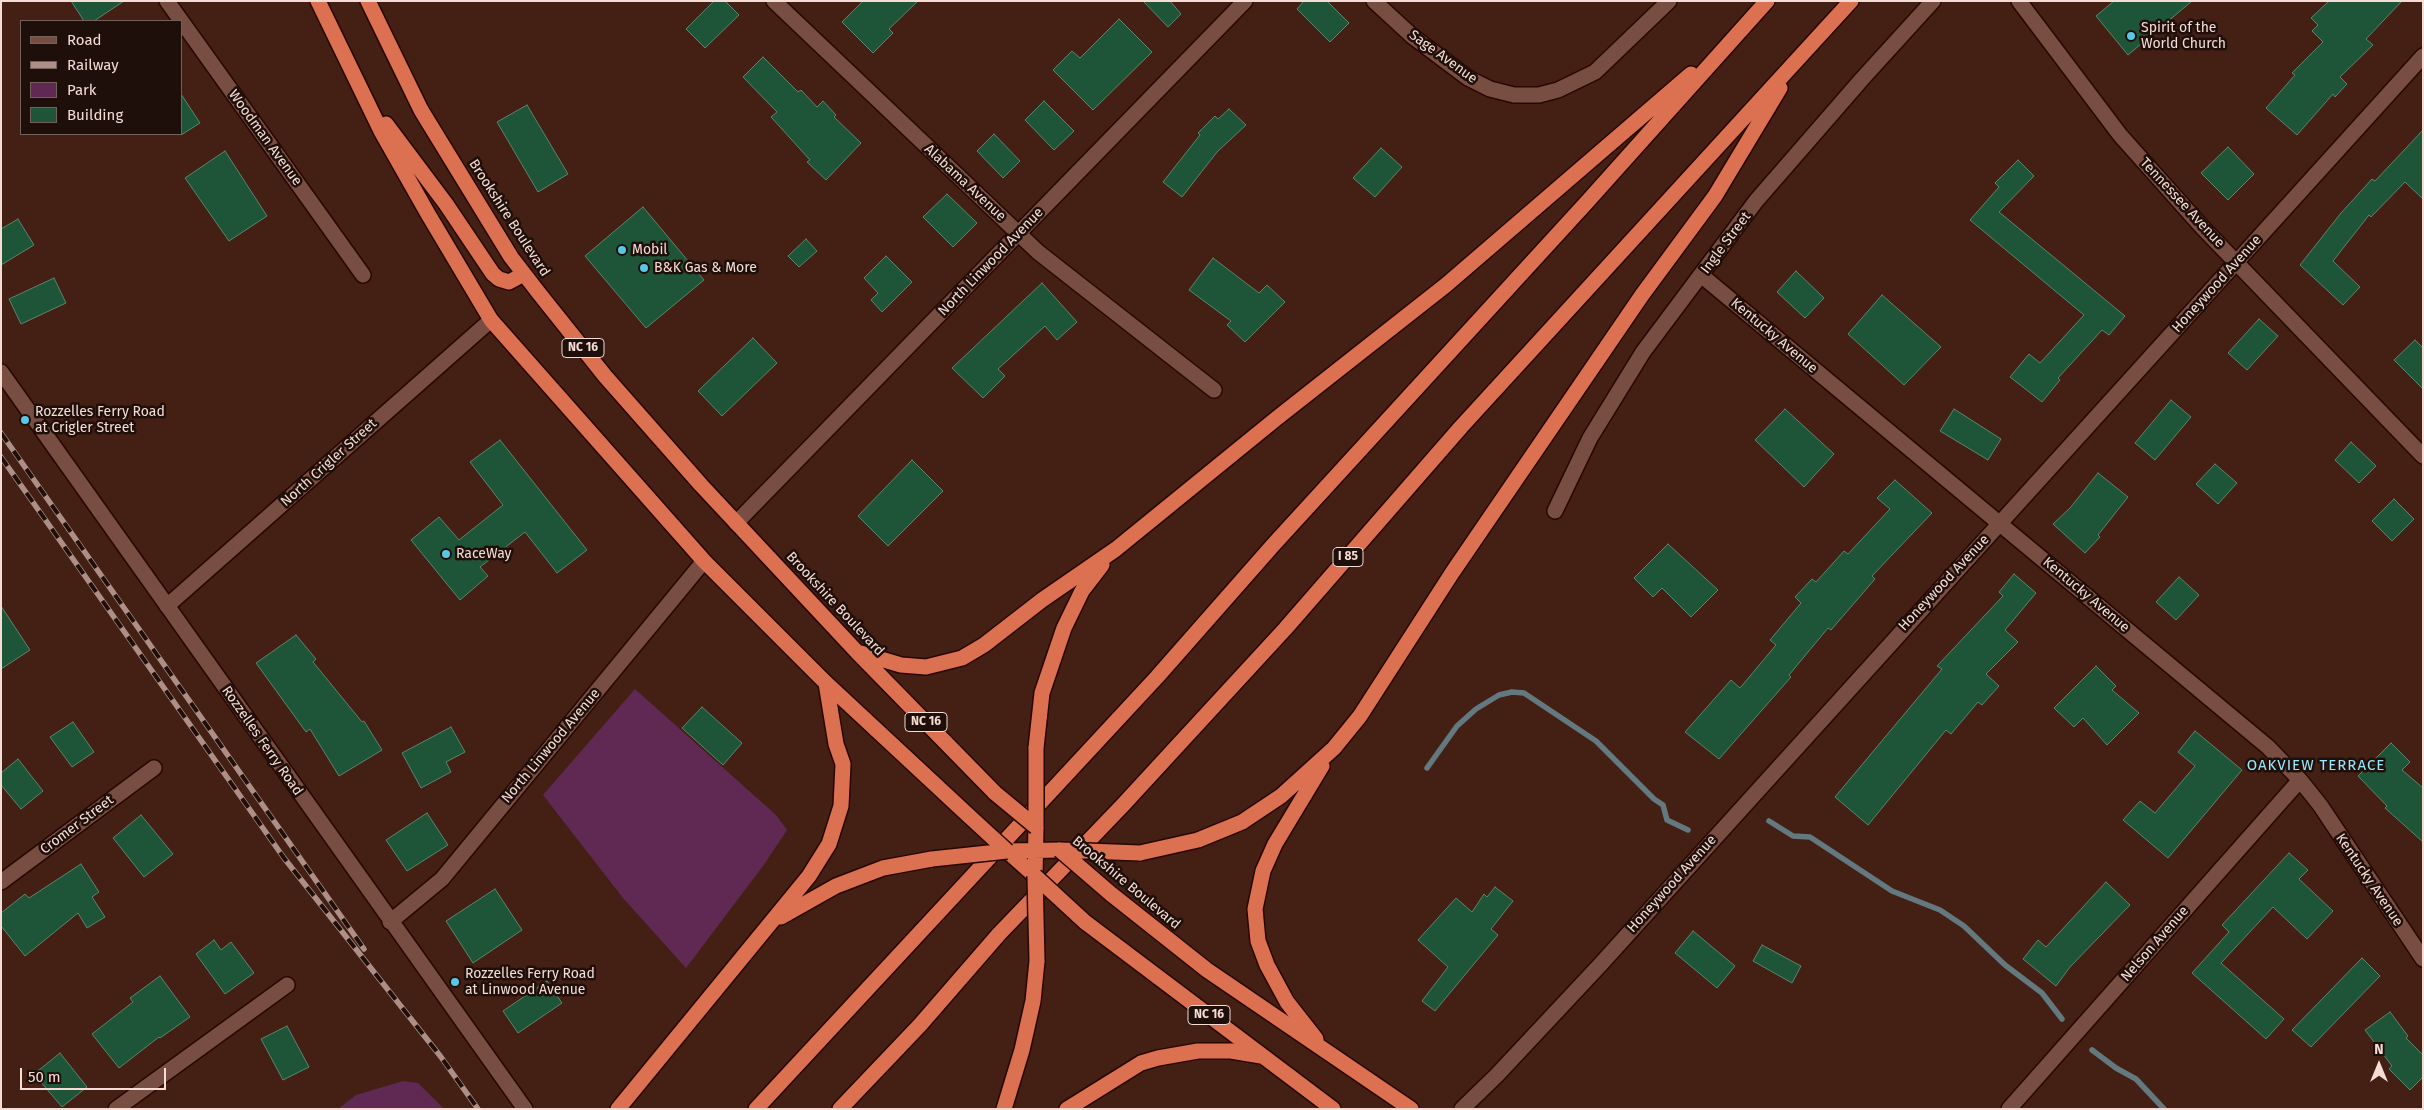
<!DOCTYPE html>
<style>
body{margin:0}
#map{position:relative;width:2424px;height:1110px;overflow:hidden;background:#441f14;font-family:"Fira Sans",sans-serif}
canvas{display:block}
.frame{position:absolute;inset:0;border:2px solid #f5dcd5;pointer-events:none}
.legend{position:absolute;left:20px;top:20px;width:162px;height:115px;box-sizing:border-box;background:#1f0f0a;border:1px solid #75615b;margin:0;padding:6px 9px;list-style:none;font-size:15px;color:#f5dcd5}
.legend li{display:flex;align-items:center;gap:10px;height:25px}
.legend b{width:25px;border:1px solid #75615b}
.north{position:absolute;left:2354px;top:1040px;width:50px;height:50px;-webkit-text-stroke:4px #1f0f0a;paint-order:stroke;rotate:0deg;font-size:14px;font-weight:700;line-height:20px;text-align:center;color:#f5dcd5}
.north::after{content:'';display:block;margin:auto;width:18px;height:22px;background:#f5dcd5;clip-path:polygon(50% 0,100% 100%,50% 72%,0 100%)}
.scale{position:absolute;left:20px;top:1068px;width:146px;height:22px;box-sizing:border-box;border:2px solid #f5dcd5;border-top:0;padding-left:6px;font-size:15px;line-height:18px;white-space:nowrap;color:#f5dcd5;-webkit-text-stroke:4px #1f0f0a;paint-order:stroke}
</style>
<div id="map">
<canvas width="2424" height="1110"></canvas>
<div class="frame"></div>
<ul class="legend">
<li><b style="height:6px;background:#774e41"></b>Road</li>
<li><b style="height:6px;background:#ad8f87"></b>Railway</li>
<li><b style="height:14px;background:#602953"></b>Park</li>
<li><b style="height:14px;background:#1e5539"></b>Building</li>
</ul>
<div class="north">N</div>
<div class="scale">50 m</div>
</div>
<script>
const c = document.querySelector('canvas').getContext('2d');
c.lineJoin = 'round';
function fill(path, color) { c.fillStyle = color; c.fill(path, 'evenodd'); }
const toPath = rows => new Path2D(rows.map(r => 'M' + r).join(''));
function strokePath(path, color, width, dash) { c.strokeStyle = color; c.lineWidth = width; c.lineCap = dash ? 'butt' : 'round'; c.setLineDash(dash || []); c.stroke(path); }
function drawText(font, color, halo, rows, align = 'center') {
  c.font = font + ' "Fira Sans",sans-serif'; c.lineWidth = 5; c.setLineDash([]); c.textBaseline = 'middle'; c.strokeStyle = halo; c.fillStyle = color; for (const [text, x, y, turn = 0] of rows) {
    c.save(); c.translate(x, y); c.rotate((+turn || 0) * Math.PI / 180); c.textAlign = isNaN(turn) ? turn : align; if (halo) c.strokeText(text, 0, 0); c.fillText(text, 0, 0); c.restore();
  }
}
fill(toPath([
 [635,689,776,815,787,830,763,866,686,968,623,898,543,795],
 [403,1081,418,1083,444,1109,338,1109,356,1095]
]), '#602953');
strokePath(toPath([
 [1427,768,1457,726,1476,709,1499,695,1512,692,1524,693,1596,741,1654,799,1663,805,1667,820,1688,830],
 [1769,821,1793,836,1810,837,1892,891,1940,910,1964,926,2005,965,2042,993,2062,1019],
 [2092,1050,2116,1068,2136,1079,2164,1109]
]), '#63797f', 5.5);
const building = toPath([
 [71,1,124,1,94,21,84,21,71,1],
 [714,1,725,1,739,15,705,48,686,29,714,1],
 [863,1,918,1,889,29,893,33,873,53,842,22,863,1],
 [1143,1,1170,1,1181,14,1168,27,1143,1],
 [1304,1,1327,1,1349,23,1330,42,1297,9,1304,1],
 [2114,1,2192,1,2128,55,2096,16,2114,1],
 [2329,1,2402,1,2366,39,2373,45,2340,77,2347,84,2335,97,2333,94,2297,135,2266,108,2295,75,2292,73,2323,42,2312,31,2318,25,2311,18,2329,1],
 [1119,19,1152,52,1093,110,1053,70,1072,51,1080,58,1119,19],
 [763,57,798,92,801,90,817,107,823,101,836,115,834,117,861,143,826,180,807,162,810,160,771,117,777,112,743,77,763,57],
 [181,94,200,123,181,135,181,94],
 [1044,101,1074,131,1054,150,1025,120,1044,101],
 [527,105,568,174,538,192,497,122,527,105],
 [1229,109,1246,125,1217,152,1182,197,1163,182,1200,135,1198,133,1215,116,1218,119,1229,109],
 [2423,130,2423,199,2405,182,2371,217,2369,215,2333,261,2360,287,2343,305,2300,265,2341,213,2372,179,2375,181,2423,130],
 [994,134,1020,161,1003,178,977,151,994,134],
 [2228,147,2254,174,2228,200,2201,173,2228,147],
 [1381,148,1402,167,1375,197,1353,178,1381,148],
 [225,151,267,216,229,241,185,178,225,151],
 [2018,160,2034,176,1999,212,2125,316,2109,335,2102,330,2058,378,2060,380,2042,402,2010,377,2029,354,2040,363,2084,315,1970,220,1999,187,1995,183,2018,160],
 [947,194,977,223,953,247,923,217,947,194],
 [643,207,704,280,646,328,585,256,643,207],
 [18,219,34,245,1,265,1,229,18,219],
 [806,239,817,251,799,267,788,256,806,239],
 [886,256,912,282,882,312,871,300,878,293,864,278,886,256],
 [1213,258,1259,293,1267,285,1285,302,1245,342,1227,325,1231,321,1189,290,1213,258],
 [1796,271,1824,298,1805,318,1777,292,1796,271],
 [54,278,66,303,21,324,9,299,54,278],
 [1042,283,1077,322,1057,340,1045,326,998,369,1005,376,983,398,952,368,1042,283],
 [1882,295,1941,347,1904,385,1848,334,1882,295],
 [2259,319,2278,336,2247,370,2228,353,2259,319],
 [753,338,777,363,722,416,698,391,753,338],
 [2415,340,2423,348,2423,389,2394,360,2415,340],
 [2171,400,2191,417,2155,460,2135,443,2171,400],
 [1785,409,1834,454,1804,487,1755,440,1785,409],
 [1954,409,2001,439,1988,460,1940,431,1954,409],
 [500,440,587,550,557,573,525,532,480,567,488,576,460,600,411,540,439,517,459,540,503,505,470,462,500,440],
 [2351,442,2376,466,2359,483,2335,460,2351,442],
 [912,460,943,491,888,546,858,516,912,460],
 [2215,464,2237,483,2218,504,2196,484,2215,464],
 [2098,473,2128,497,2098,535,2100,537,2085,553,2053,524,2070,508,2098,473],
 [1895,480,1932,513,1872,576,1875,579,1831,630,1828,628,1789,675,1791,677,1719,759,1685,732,1731,680,1740,688,1776,645,1770,640,1801,603,1795,597,1812,579,1816,582,1844,551,1848,554,1890,509,1877,498,1895,480],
 [2394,499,2414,519,2392,541,2372,521,2394,499],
 [1668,544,1718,590,1691,617,1662,588,1653,597,1634,578,1668,544],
 [2014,574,2036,593,2005,630,2018,642,1986,674,1999,686,1982,705,1978,702,1951,734,1946,730,1868,825,1835,797,1942,669,1937,666,2003,596,1999,592,2014,574],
 [2179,577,2199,595,2176,620,2156,602,2179,577],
 [1,606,30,650,1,669,1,606],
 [296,635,316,659,313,662,362,722,364,721,382,750,339,776,310,729,306,732,256,663,296,635],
 [2096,666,2116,686,2112,690,2139,713,2107,745,2083,718,2074,727,2054,708,2096,666],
 [702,707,742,743,723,765,682,728,702,707],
 [73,722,94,752,72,767,50,737,73,722],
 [451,727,465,752,446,762,451,772,421,788,402,753,451,727],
 [2195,731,2242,770,2168,858,2123,820,2140,801,2155,813,2195,766,2178,752,2195,731],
 [2391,743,2410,762,2402,770,2423,788,2423,842,2385,808,2387,806,2358,776,2391,743],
 [18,759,43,791,21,809,1,785,1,773,18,759],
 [427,813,448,845,407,871,386,840,427,813],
 [141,815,173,854,144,877,113,838,141,815],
 [2289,853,2308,870,2299,879,2333,911,2307,939,2273,907,2221,963,2284,1019,2266,1039,2192,973,2229,932,2222,925,2289,853],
 [81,864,99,892,92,897,105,917,87,928,78,913,25,956,1,926,1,913,25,894,29,898,81,864],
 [2106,882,2130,905,2070,967,2056,986,2023,959,2038,940,2046,947,2106,882],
 [1495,887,1513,901,1491,929,1498,935,1435,1011,1422,1001,1448,967,1418,940,1456,898,1472,912,1484,894,1487,897,1495,887],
 [495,889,522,930,473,963,446,921,495,889],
 [1693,931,1735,966,1717,988,1675,953,1693,931],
 [214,940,221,950,231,942,254,973,225,994,196,954,214,940],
 [1762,945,1801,966,1792,983,1753,961,1762,945],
 [2362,958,2380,976,2311,1047,2292,1030,2362,958],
 [160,976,190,1017,160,1038,159,1037,119,1068,92,1034,133,1002,130,998,160,976],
 [547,981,562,1003,518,1033,503,1011,547,981],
 [2390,1012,2408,1036,2406,1038,2423,1055,2423,1077,2410,1090,2389,1069,2392,1066,2365,1030,2390,1012],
 [287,1026,309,1067,283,1080,261,1039,287,1026],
 [60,1053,87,1087,62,1107,34,1074,60,1053]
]);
fill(building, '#1e5539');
strokePath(building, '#5c856d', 1);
const minor = toPath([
 [167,1,363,275],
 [774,1,1038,252,1214,390],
 [1374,1,1412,36,1468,78,1490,89,1514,95,1539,95,1558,90,1595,72,1669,1],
 [2019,1,2120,135,2202,227,2423,456],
 [1701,275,2268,747,2300,780,2320,805,2423,959],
 [1,372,525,1109],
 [1555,511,1590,438,1643,352,1756,201,1862,79,1933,1],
 [736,523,1245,1],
 [167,606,491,320],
 [1,882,154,768],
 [390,922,442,879,704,561],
 [116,1109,287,985],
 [1462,1109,1497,1075,1600,965,2423,56],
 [2009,1109,2300,780]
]);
const highway = toPath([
 [318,1,381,131,428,214,491,320,704,561,826,683,969,816],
 [368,1,421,110,511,257,538,292,605,376,701,485,857,652,995,793],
 [386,124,446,204,493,274,499,279,509,282,524,274],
 [857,652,901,665,926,667,962,658,984,645,1042,600,1116,549,1277,418,1446,285,1691,74],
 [1036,748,1042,693,1064,628,1082,591,1102,565],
 [1007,851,1060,850],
 [1007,851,1035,876],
 [1140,853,1198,840,1242,822,1281,796,1334,748,1360,716,1452,573,1642,295,1715,196,1780,88],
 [1035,876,1036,827],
 [1111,894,1207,970,1411,1109],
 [781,917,836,886,883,868,932,859],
 [1085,922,1333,1109],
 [1316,1039,1287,1002,1267,965,1258,941,1255,909,1263,871,1275,844,1322,766],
 [618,1109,809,876,829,844,841,806,843,764,836,744,826,683],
 [756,1109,1157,677,1274,544,1587,202,1767,1],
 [840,1109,920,1025,999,934,1122,806,1285,629,1461,427,1851,1],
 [1004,1109,1022,1050,1033,1001,1037,961],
 [1067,1109,1141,1063,1158,1058,1198,1051,1231,1051,1261,1056]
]);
strokePath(minor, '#290701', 18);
strokePath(highway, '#290701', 18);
strokePath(minor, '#774e41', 15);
strokePath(highway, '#dc7151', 15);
const rail = toPath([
 [1,433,364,949],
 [1,457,284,858,441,1057,478,1109]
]);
strokePath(rail, '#ad8f87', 5.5);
strokePath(rail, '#1f0f0a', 4, [11]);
const highwayBridge = toPath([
 [995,793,1036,827],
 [969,816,1007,851],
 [1036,827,1036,748],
 [1060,850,1140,853],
 [1060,850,1111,894],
 [932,859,1007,851],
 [1035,876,1037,961],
 [1035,876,1085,922]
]);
strokePath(highwayBridge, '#290701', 18, []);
strokePath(highwayBridge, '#dc7151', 15);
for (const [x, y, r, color] of [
 [2131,36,5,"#59c8e5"],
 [622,250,5,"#59c8e5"],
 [644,268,5,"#59c8e5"],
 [25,420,5,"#59c8e5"],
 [446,554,5,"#59c8e5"],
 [455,982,5,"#59c8e5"]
]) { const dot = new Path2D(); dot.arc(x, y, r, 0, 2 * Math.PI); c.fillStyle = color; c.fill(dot); strokePath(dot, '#1f0f0a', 2); }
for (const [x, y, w] of [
 [583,348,42],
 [1348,557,30],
 [926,722,42],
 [1209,1015,42]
]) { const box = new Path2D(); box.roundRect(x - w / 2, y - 9.5, w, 19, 4); c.fillStyle = '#1f0f0a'; c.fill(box); strokePath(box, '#f5dcd5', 1); }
drawText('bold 12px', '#f5dcd5', null, [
 ["NC 16",583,348],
 ["I 85",1348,557],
 ["NC 16",926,722],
 ["NC 16",1209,1015]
]);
drawText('14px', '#f5dcd5', '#1f0f0a', [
 ["Spirit of the",2141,28],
 ["World Church",2141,44],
 ["Mobil",632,250],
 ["B&K Gas & More",654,268],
 ["Rozzelles Ferry Road",35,412],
 ["at Crigler Street",35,428],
 ["RaceWay",456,554],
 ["Rozzelles Ferry Road",465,974],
 ["at Linwood Avenue",465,990]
], 'left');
drawText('14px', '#f5dcd5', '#1f0f0a', [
 ["Sage Avenue",1443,57,36],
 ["Woodman Avenue",265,138,54],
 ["Alabama Avenue",965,183,43],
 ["Tennessee Avenue",2182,203,47],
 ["Brookshire Boulevard",509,218,57],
 ["Ingle Street",1726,243,-53],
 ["North Linwood Avenue",991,262,-46],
 ["Honeywood Avenue",2217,284,-48],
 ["Kentucky Avenue",1774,336,40],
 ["North Crigler Street",329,463,-42],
 ["Honeywood Avenue",1944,583,-47],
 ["Kentucky Avenue",2086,595,40],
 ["Brookshire Boulevard",835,604,47],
 ["Rozzelles Ferry Road",262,741,55],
 ["North Linwood Avenue",551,746,-50],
 ["Cromer Street",77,825,-37],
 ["Kentucky Avenue",2369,880,56],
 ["Brookshire Boulevard",1126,883,40],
 ["Honeywood Avenue",1672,884,-48],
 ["Nelson Avenue",2155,944,-49]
]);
c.letterSpacing = '1px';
drawText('15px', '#9ae6fb', '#1f0f0a', [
 ["OAKVIEW TERRACE",2316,766]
]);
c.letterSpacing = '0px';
</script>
